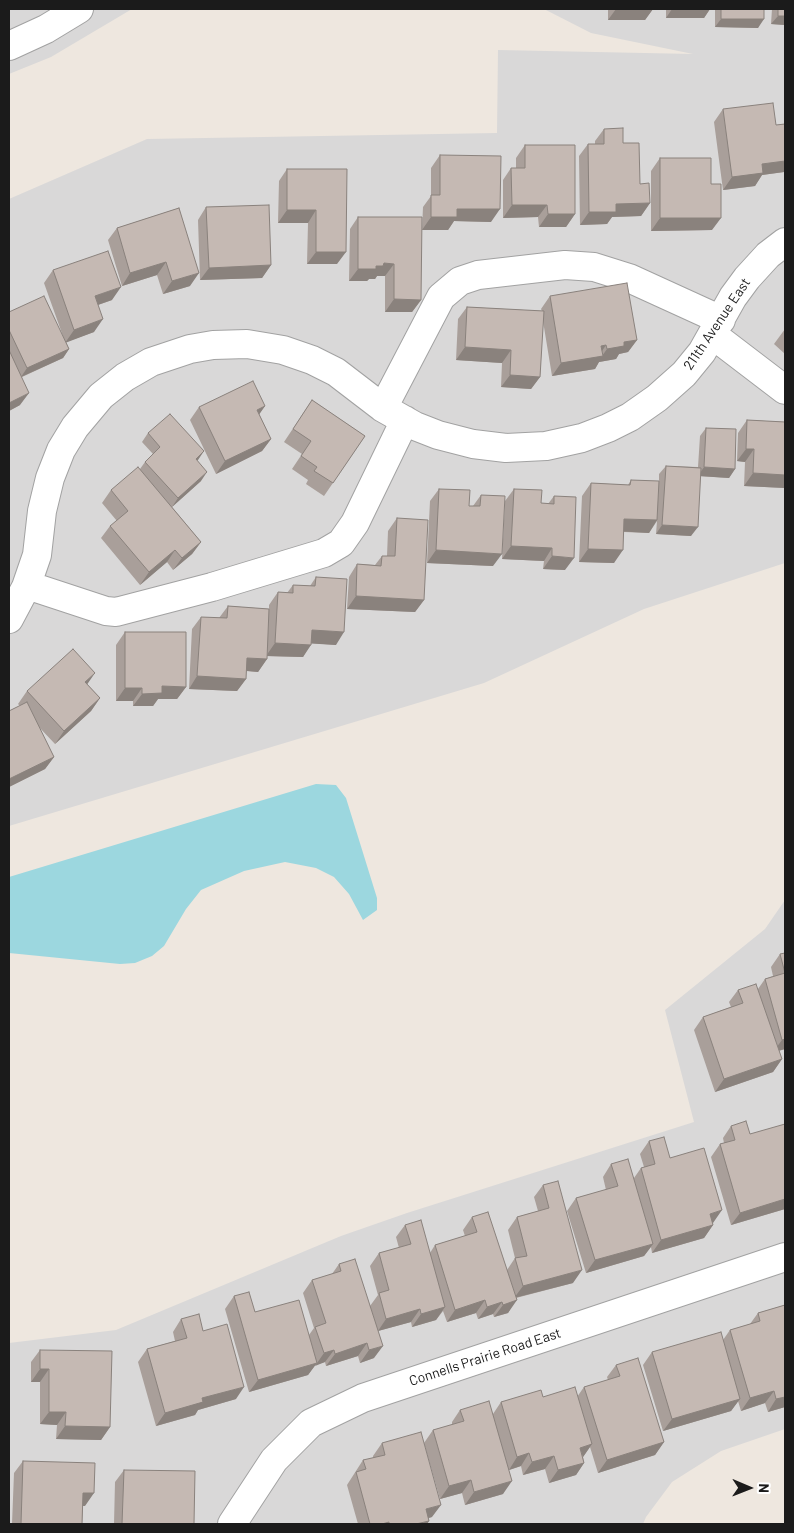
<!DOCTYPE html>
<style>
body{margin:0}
#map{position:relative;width:794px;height:1533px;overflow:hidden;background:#eee7df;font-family:Barlow,sans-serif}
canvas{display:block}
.frame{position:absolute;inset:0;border:10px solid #1b1b1b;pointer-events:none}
.north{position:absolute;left:724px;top:1463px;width:50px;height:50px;-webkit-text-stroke:4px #fff;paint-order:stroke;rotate:91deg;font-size:14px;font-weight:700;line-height:20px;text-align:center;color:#1b1b1b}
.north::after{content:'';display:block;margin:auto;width:18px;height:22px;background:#1b1b1b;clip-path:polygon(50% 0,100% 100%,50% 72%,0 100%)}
</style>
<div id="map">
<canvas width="794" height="1533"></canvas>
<div class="frame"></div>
<div class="north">N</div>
</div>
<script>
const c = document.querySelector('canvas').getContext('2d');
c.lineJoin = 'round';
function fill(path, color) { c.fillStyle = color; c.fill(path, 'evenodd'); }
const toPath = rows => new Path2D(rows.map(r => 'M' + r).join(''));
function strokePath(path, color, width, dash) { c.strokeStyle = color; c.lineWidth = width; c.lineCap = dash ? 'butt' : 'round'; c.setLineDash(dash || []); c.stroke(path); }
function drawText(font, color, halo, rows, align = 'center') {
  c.font = font + ' Barlow,sans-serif'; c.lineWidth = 4; c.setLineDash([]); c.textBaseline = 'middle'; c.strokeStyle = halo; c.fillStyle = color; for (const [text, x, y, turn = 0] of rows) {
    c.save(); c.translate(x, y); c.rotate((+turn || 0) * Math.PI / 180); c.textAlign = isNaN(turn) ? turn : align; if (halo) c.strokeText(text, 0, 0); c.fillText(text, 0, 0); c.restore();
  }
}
fill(toPath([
 [9,9,132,9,51,57,9,74],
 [544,9,785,9,785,563,644,609,484,683,9,826,9,199,147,139,497,133,498,50,693,54,591,33],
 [785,900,785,1429,721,1451,672,1482,646,1517,643,1524,9,1524,9,1343,116,1330,341,1236,407,1213,694,1122,665,1010,765,929]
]), '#d9d8d8');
fill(toPath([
 [316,784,336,785,346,798,377,898,377,910,363,920,349,894,334,877,316,868,285,862,244,871,201,890,186,909,164,946,152,956,135,963,120,964,9,953,9,877]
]), '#9cd7df');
const minor = toPath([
 [9,46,46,29,79,9],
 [713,335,785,390],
 [383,408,441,297,460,281,478,275,565,265,594,267,629,278,721,320],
 [27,585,106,611,116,612,212,587,324,553,341,543,355,523,405,420],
 [9,619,26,587,37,555,42,511,50,478,61,450,75,427,101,396,125,377,151,362,190,349,213,345,247,344,283,350,312,360,336,372,383,408,415,426,438,435,473,444,506,448,546,446,582,438,608,428,630,417,657,398,684,374,702,352,733,297,747,278,768,255,785,242],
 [232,1524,274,1460,311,1423,363,1398,785,1257]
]);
strokePath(minor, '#a2a2a2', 30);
strokePath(minor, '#fff', 28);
fill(toPath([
 [608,9,653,9,645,20,608,20],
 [666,9,710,9,704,18,666,18],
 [715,9,764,9,758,28,715,27],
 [772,9,785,9,785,25,771,24],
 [723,109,776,125,785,124,785,171,784,172,762,175,755,186,723,190,714,122],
 [604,129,623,143,640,184,650,203,641,216,612,217,607,224,580,225,579,156,588,144,595,144,595,141],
 [525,145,575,214,566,227,539,227,538,217,503,218,503,180,511,168,516,168,516,158],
 [440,155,491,222,454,221,448,230,422,230,423,207,431,196,431,168],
 [660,158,712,230,651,231,651,171],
 [287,169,347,169,337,264,307,264,308,223,278,223,279,181],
 [206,207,271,265,262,278,200,280,198,220],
 [179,208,190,286,163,294,157,275,122,286,108,240,117,228],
 [358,217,421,300,412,312,385,312,385,276,377,276,375,279,369,279,367,281,349,281,350,229],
 [53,270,112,300,98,305,94,332,66,342,69,349,63,358,22,377,20,405,9,411,9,312,64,339,44,283],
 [550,296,637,340,628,352,619,354,616,359,599,362,595,369,552,376,543,321,540,377,531,389,501,387,502,363,456,360,458,319,467,307,542,311,541,309],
 [785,329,785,354,774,344],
 [312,400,365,436,324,496,306,484,308,480,292,469,302,454,284,442],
 [265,406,259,414,271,439,262,451,216,474,190,420,199,407],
 [747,420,785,422,785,488,744,486,745,462,737,461,738,433],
 [706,428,735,469,729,478,700,476,691,536,656,534,657,521,649,533,624,532,614,563,579,562,582,496,591,483,628,485,631,480,659,482,659,474,666,466,698,467,700,436],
 [148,433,201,481,172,507,201,542,192,554,173,570,167,562,140,585,101,538,110,526,117,521,102,503,111,490,140,469,145,462,153,454,142,442],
 [439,489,469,506,473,506,481,495,493,566,427,563,430,501],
 [514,489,541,503,548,504,554,496,565,570,543,569,544,561,502,559,505,501],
 [397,518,424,600,415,612,347,609,349,577,357,564,375,565,382,556,387,556,388,531],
 [316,577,336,645,311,643,303,657,267,656,267,659,258,672,246,671,246,679,237,691,189,689,192,629,201,617,219,618,228,606,269,609,269,605,278,592,287,593,293,585,310,586],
 [125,632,186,687,177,699,158,699,153,706,133,706,133,701,116,701,116,645],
 [87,684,100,698,91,711,55,744,38,726,54,757,45,769,9,787,9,711,20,706,18,704,27,691],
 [785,953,785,1049,779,1051,782,1059,773,1072,715,1092,694,1030,703,1017,731,1007,729,1002,738,990,758,989,765,979,773,976,771,967,780,954],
 [731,1126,750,1134,785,1209,731,1225,711,1157,720,1144,724,1143,723,1138],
 [649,1141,670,1158,713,1225,704,1238,652,1253,651,1247,644,1256,586,1273,567,1211,576,1198,606,1190,603,1177,611,1164,634,1178,641,1168,644,1167,640,1154],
 [543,1185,573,1283,516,1298,508,1313,494,1317,493,1314,478,1319,476,1313,447,1322,443,1311,436,1320,412,1327,411,1322,378,1331,374,1358,360,1363,358,1356,326,1366,325,1362,315,1365,308,1375,249,1392,225,1309,234,1296,255,1312,309,1335,314,1328,303,1293,312,1280,332,1274,339,1264,370,1306,378,1295,370,1266,379,1253,399,1248,396,1237,405,1225,430,1253,435,1245,465,1236,463,1230,472,1217,507,1270,515,1258,508,1230,517,1217,538,1211,534,1197],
 [785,1305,785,1407,768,1412,765,1403,741,1411,738,1401,731,1411,663,1431,643,1365,652,1352,723,1340,730,1330,750,1324,758,1313],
 [181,1319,203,1331,236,1399,198,1410,195,1415,156,1426,138,1362,147,1349,175,1341,173,1332],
 [40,1350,110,1427,101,1440,56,1439,57,1425,40,1424,40,1382,31,1382,31,1362],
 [616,1365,664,1442,655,1455,598,1473,590,1447,583,1457,584,1463,576,1475,549,1483,545,1469,523,1475,521,1466,509,1470,503,1494,465,1505,462,1493,440,1499,424,1443,433,1430,452,1425,452,1422,460,1410,493,1414,501,1402,543,1397,577,1397,584,1387,608,1380,607,1377],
 [382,1443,432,1517,429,1518,429,1521,427,1524,358,1524,347,1485,363,1460,373,1458,373,1456],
 [23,1461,85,1506,83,1506,82,1524,12,1524,14,1473],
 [124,1470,194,1524,114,1524,115,1482]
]), '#a99f9a');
fill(toPath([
 [616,9,653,9,645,20,608,20],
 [672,9,710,9,704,18,666,18],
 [778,16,785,16,785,25,771,24],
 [721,19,764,19,758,28,715,27],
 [785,161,785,171,784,172,762,175,755,186,723,190,732,177,762,164],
 [650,203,641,216,612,217,607,224,580,225,589,212,616,204],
 [512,205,547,205,538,217,503,218],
 [457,209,500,209,491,222,454,221,448,230,422,230,431,217],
 [287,210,316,210,308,223,278,223],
 [548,214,575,214,566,227,539,227],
 [660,218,721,218,712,230,651,231],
 [316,252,346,252,337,264,307,264],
 [166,262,157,275,122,286,130,273],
 [384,263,394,264,385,276,377,276,375,279,369,279,367,281,349,281,358,269,376,266],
 [271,265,262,278,200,280,209,268],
 [199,273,190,286,163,294,172,281],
 [121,287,112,300,86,309,95,296],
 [394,299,421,300,412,312,385,312],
 [103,319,94,332,65,343,74,330],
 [637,340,628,352,619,354,616,359,599,362,595,369,552,376,561,363,601,346,606,345,598,357,602,356,607,349,624,342],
 [465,347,511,350,502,363,456,360],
 [69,349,63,358,21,377,27,368],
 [510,375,540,377,531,389,501,387],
 [29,393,20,405,9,411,9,403],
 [265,406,256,419,257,410],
 [271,439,262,451,216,474,225,461],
 [746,449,754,449,745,462,737,461],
 [204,451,198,460,189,467,196,459],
 [704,467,735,469,729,478,698,476],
 [207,472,201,481,172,507,178,498],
 [753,473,785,475,785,488,744,486],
 [624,519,657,520,649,533,615,531],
 [662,525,698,527,691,536,656,534],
 [201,542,192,554,173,570,182,558],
 [511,546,552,548,544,561,502,559],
 [588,549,623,550,614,563,579,562],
 [175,550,167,562,140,585,149,572],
 [436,550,502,554,493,566,427,563],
 [552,556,574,558,565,570,543,569],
 [356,596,424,600,415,612,347,609],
 [312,630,344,632,336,645,303,643],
 [275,643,311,645,303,657,266,656],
 [247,658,267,659,258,672,238,670],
 [95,673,86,686,85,682],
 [197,676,246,679,237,691,189,689],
 [162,686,186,687,177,699,158,699,153,706,133,706,142,694],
 [125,688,142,688,133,701,116,701],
 [100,698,91,711,55,744,64,731],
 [54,757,45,769,9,787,9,779],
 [785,1039,785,1049,773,1052,782,1040],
 [782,1059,773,1072,715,1092,724,1079],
 [785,1199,785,1209,731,1225,740,1213],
 [722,1210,713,1223,701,1226,710,1214],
 [713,1225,704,1238,652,1253,661,1240],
 [653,1244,644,1256,586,1273,595,1260],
 [582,1270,573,1283,514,1298,523,1286],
 [485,1300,476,1313,447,1322,455,1310],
 [517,1300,508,1313,494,1317,503,1305],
 [502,1302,493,1314,478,1319,487,1307],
 [445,1307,436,1320,412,1327,421,1314],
 [420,1309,411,1322,378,1331,386,1319],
 [367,1343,358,1356,326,1366,335,1354],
 [383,1346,374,1358,360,1363,369,1350],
 [334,1350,325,1362,315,1366,324,1353],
 [317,1363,308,1375,249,1392,258,1380],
 [40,1369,49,1369,40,1382,31,1382],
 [244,1387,236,1399,198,1410,195,1415,156,1426,165,1413,202,1398],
 [774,1391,765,1403,741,1411,750,1398],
 [785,1397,785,1407,768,1412,776,1399],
 [740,1399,731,1411,663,1431,672,1419],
 [49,1412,66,1412,57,1425,40,1424],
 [65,1426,110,1427,101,1440,56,1439],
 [664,1442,655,1455,598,1473,607,1460],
 [592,1444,583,1457,580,1448],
 [529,1453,521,1466,509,1470,517,1457],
 [554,1456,545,1469,523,1475,532,1462],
 [584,1463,576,1475,549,1483,558,1470],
 [471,1480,462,1493,440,1499,449,1486],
 [512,1481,503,1494,465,1505,474,1492],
 [83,1493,94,1493,85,1506,74,1505],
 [441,1505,432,1517,417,1521,426,1509],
 [429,1521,427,1524,416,1524]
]), '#8a827d');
const building = toPath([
 [721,9,764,9,764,19,721,19,721,9],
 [778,9,785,9,785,16,778,16,778,9],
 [773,103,776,125,785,124,785,161,762,164,763,173,732,177,723,109,773,103],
 [623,128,623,143,639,143,640,184,649,183,650,203,616,204,616,212,589,212,588,144,604,144,604,129,623,128],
 [525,145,575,145,575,214,548,214,547,205,512,205,511,168,525,168,525,145],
 [440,155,501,156,500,209,457,209,457,217,431,217,431,195,440,195,440,155],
 [660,158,711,158,711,184,721,184,721,218,660,218,660,158],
 [287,169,347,169,346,252,316,252,316,210,287,210,287,169],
 [269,205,271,265,209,268,206,207,269,205],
 [179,208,199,273,172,281,166,262,130,273,117,228,179,208],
 [358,217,422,217,421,300,394,299,394,264,384,263,383,266,376,266,376,269,358,269,358,217],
 [108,251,121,287,95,296,103,319,74,330,53,270,108,251],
 [627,283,637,340,624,342,624,346,607,349,606,345,601,346,603,356,561,363,550,296,627,283],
 [44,296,69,349,27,368,9,330,9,312,44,296],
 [467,307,544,311,540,377,510,375,511,350,465,347,467,307],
 [9,350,29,393,9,403,9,350],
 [253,381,265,406,257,410,271,439,225,461,199,407,253,381],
 [312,400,365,436,333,483,314,471,317,467,301,456,311,441,293,429,312,400],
 [170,414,204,451,196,459,207,472,178,498,145,462,160,447,148,433,170,414],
 [747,420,785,422,785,475,753,473,754,449,746,449,747,420],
 [706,428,736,429,735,469,704,467,706,428],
 [666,466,701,468,698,527,662,525,666,466],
 [138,467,201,542,182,558,175,550,149,572,110,526,128,511,111,490,138,467],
 [631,480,659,481,657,520,624,519,623,550,588,549,591,483,630,485,631,480],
 [439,489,470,490,469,506,480,506,481,495,505,496,502,554,436,550,439,489],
 [514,489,542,490,541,503,554,504,554,496,576,497,574,558,552,556,552,548,511,546,514,489],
 [397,518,428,520,424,600,356,596,357,564,381,566,382,556,395,556,397,518],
 [316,577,347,579,344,632,312,630,311,645,275,643,278,592,293,593,293,585,315,586,316,577],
 [228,606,269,609,267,659,247,658,246,679,197,676,201,617,227,618,228,606],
 [125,632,186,632,186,687,162,686,162,693,142,694,142,688,125,688,125,632],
 [73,649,95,673,85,682,100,698,64,731,27,691,73,649],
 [27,702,54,757,9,779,9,711,27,702],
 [785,953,785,1039,782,1040,765,979,785,973,780,954,785,953],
 [756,984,782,1059,724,1079,703,1017,743,1003,738,990,756,984],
 [746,1121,750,1134,785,1124,785,1199,740,1213,720,1144,735,1140,731,1126,746,1121],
 [664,1137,670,1158,704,1148,722,1210,710,1214,713,1225,661,1240,641,1168,655,1164,649,1141,664,1137],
 [628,1159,653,1244,595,1260,576,1198,618,1186,611,1164,628,1159],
 [558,1181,582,1270,523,1286,515,1258,527,1256,517,1217,549,1208,543,1185,558,1181],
 [488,1212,517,1300,503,1305,502,1302,487,1307,485,1300,455,1310,435,1245,477,1232,472,1217,488,1212],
 [421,1220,445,1307,421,1314,420,1309,386,1319,379,1293,389,1290,379,1253,411,1244,405,1225,421,1220],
 [355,1259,383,1346,369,1350,367,1343,335,1354,334,1350,324,1353,315,1327,326,1323,312,1280,341,1271,339,1264,355,1259],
 [249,1292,255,1312,299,1300,317,1363,258,1380,234,1296,249,1292],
 [785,1305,785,1397,776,1399,774,1391,750,1398,730,1330,760,1321,758,1313,785,1305],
 [199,1314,203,1331,227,1324,244,1387,202,1398,203,1402,165,1413,147,1349,187,1338,181,1319,199,1314],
 [721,1332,740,1399,672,1419,652,1352,721,1332],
 [40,1350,112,1351,110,1427,65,1426,66,1412,49,1412,49,1369,40,1369,40,1350],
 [638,1358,664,1442,607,1460,584,1387,620,1376,616,1365,638,1358],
 [575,1387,592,1444,580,1448,584,1463,558,1470,554,1456,532,1462,529,1453,517,1457,501,1402,541,1390,543,1397,575,1387],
 [489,1401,512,1481,474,1492,471,1480,449,1486,433,1430,464,1421,460,1410,489,1401],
 [421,1432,441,1505,426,1509,429,1521,416,1524,389,1524,389,1522,382,1524,370,1524,356,1472,366,1469,363,1460,385,1455,382,1443,421,1432],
 [23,1461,95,1463,94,1493,83,1493,82,1524,21,1524,23,1461],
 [124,1470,195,1471,194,1524,122,1524,124,1470]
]);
fill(building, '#c5b9b3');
strokePath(building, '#8a827d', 1);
drawText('14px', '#1b1b1b', '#fff', [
 ["211th Avenue East",717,324,-56],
 ["Connells Prairie Road East",485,1357,-18]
]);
</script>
